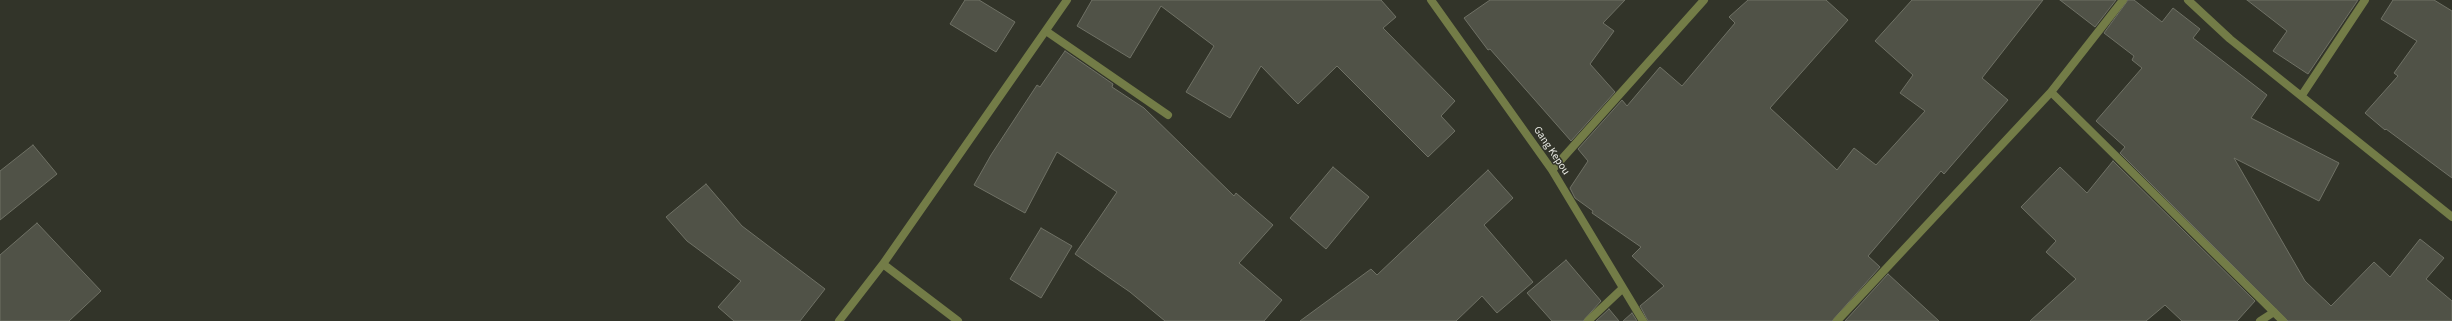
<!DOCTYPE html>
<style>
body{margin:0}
canvas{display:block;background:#323429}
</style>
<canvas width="2452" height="321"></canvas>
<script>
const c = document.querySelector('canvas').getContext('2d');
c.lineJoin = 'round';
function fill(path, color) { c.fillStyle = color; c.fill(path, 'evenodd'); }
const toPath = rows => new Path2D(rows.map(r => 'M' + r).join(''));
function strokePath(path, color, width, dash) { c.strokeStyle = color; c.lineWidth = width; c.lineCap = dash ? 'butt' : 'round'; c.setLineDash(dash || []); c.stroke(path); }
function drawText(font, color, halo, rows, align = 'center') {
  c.font = font + ' "Source Sans 3",sans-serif'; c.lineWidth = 3; c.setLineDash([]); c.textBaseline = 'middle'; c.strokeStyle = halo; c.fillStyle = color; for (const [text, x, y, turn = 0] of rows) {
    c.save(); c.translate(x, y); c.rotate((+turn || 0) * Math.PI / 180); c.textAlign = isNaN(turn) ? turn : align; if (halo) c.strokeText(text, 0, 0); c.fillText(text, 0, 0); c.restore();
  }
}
const building = toPath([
 [965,0,979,0,1015,22,996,52,950,24,965,0],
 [1092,0,1381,0,1396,17,1383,28,1455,101,1441,116,1455,131,1428,157,1337,66,1298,104,1261,66,1230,118,1186,92,1214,46,1161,6,1130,58,1077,26,1092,0],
 [1490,0,1625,0,1603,23,1614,31,1590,64,1615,92,1571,141,1490,49,1488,50,1464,18,1490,0],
 [1748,0,1826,0,1848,20,1770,108,1837,170,1854,148,1876,165,1925,111,1900,93,1913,75,1875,41,1912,0,2043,0,1982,78,2008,100,1944,174,1941,171,1868,256,1880,267,1832,321,1648,321,1640,306,1664,286,1632,256,1641,247,1592,213,1593,211,1575,198,1570,188,1588,161,1578,149,1622,100,1627,106,1660,67,1682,86,1735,23,1729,17,1748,0],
 [2060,0,2116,0,2095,27,2060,0],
 [2128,0,2134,0,2162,22,2173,8,2200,29,2193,38,2267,95,2251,118,2339,163,2319,201,2234,158,2305,281,2331,306,2374,262,2390,277,2420,239,2444,258,2426,279,2452,301,2452,321,2288,321,2120,153,2125,147,2096,121,2142,68,2132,60,2134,56,2104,33,2128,0],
 [2247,0,2358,0,2308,74,2273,51,2287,31,2247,0],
 [2393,0,2434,0,2452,11,2452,178,2386,129,2385,130,2365,113,2398,76,2394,73,2417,41,2381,19,2393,0],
 [1065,51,1113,84,1112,87,1144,108,1234,196,1236,193,1273,225,1239,263,1282,300,1264,321,1165,321,1130,292,1075,254,1117,192,1057,152,1025,213,974,185,991,155,1037,85,1040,87,1065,51],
 [33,145,57,174,0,220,0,171,33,145],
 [2113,161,2255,301,2237,321,2182,321,2165,305,2146,321,2030,321,2076,279,2046,252,2056,241,2021,207,2060,167,2087,193,2113,161],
 [1333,167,1369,197,1326,249,1290,218,1333,167],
 [1488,170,1513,198,1484,225,1533,282,1497,313,1482,296,1456,321,1300,321,1371,269,1377,275,1488,170],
 [706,184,742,226,825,289,800,321,734,321,718,307,741,281,687,241,666,217,706,184],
 [37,223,101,291,69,321,0,321,0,255,37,223],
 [1041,228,1072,246,1041,298,1010,279,1041,228],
 [1566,260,1601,301,1583,321,1552,321,1527,293,1566,260],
 [1888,274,1939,321,1845,321,1888,274],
 [1609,309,1619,321,1596,321,1609,309],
 [1632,313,1637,321,1623,321,1632,313]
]);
fill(building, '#505247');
strokePath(building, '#6f7165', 1);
strokePath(toPath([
 [1431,0,1552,170,1643,321],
 [2188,0,2230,39,2452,217],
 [1046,31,1168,115],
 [2051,92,2283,321],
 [2302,95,2365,0],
 [1552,170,1704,0],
 [883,264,958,321],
 [839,321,883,264,1067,0],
 [1588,321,1623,288],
 [1837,321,2051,92,2123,0],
 [2260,321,2274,312]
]), '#737c47', 8);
drawText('11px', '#e8e9e3', '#323429', [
 ["Gang Kepou",1551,151,56]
]);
</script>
